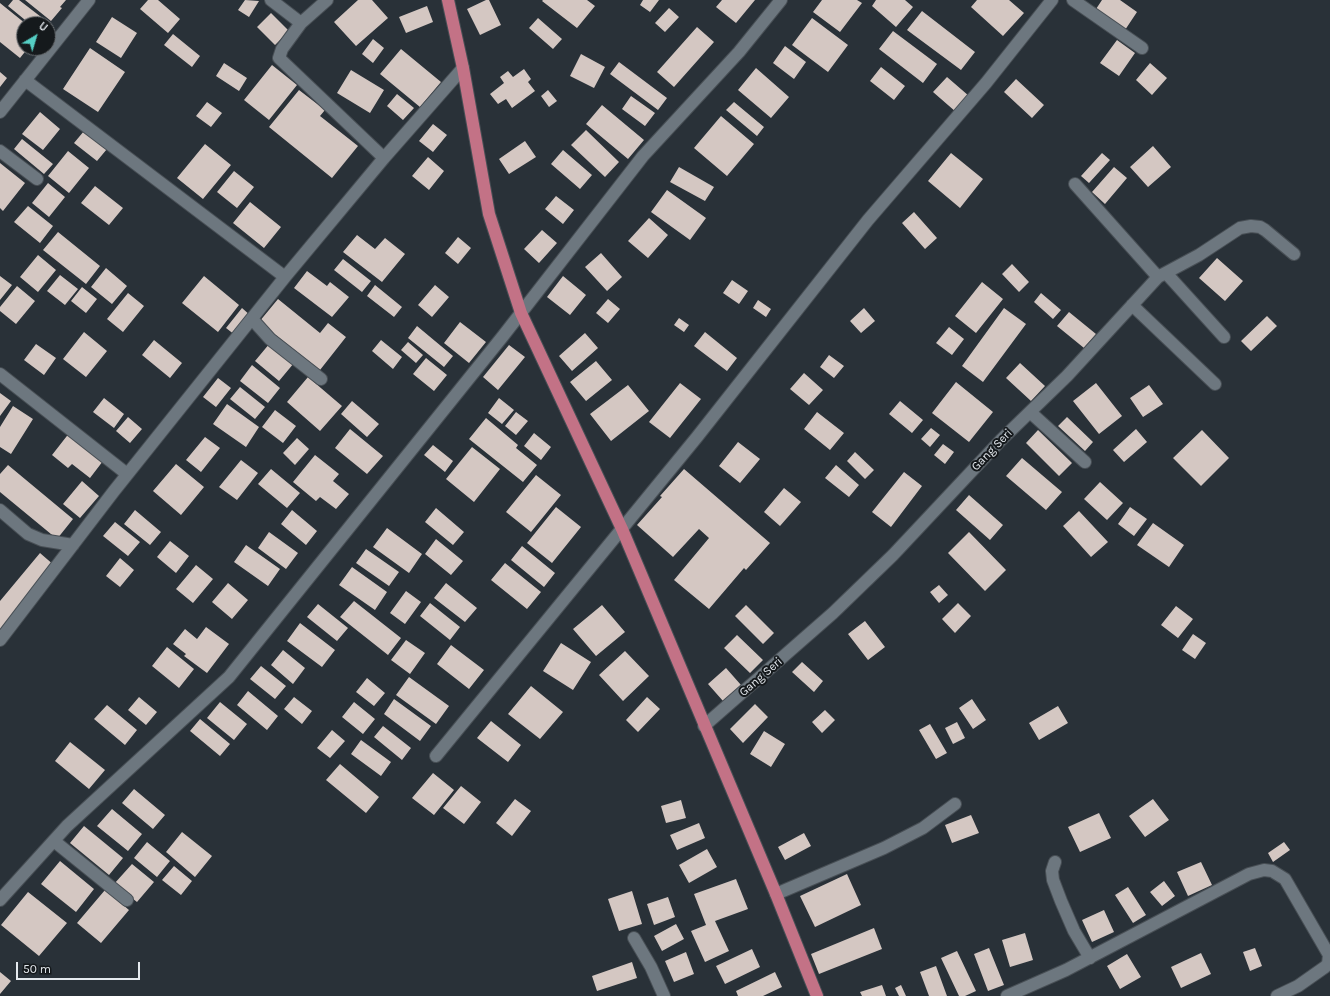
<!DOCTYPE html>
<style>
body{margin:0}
#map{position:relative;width:1330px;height:996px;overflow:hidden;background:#293138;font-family:Karla,sans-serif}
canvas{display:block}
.north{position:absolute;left:16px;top:16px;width:40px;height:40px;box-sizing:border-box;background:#15191c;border:1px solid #686c70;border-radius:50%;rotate:38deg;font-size:11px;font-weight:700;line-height:16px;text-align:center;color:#e4e9ee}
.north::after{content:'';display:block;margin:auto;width:14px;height:18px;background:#55cec4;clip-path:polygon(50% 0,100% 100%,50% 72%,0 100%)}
.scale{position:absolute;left:16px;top:962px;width:124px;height:18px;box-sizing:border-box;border:2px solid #e4e9ee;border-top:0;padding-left:5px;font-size:12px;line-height:14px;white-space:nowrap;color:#e4e9ee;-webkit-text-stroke:3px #15191c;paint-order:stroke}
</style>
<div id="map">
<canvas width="1330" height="996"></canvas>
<div class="north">U</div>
<div class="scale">50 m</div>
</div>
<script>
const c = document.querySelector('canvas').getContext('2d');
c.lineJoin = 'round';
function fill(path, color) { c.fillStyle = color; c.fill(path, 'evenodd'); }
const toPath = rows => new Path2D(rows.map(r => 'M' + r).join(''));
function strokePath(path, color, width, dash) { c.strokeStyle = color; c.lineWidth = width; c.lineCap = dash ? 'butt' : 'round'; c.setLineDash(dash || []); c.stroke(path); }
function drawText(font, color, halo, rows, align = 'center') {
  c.font = font + ' Karla,sans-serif'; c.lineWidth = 4; c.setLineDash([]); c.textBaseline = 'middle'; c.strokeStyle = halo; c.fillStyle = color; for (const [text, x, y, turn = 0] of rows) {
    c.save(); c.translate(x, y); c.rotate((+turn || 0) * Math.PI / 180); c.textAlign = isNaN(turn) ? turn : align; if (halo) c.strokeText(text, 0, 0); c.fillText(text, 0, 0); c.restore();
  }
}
fill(toPath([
 [13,0,19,0,45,20,42,24,30,24,8,6],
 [25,0,66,0,60,7,62,8,51,21],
 [148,0,158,0,180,19,168,33,140,9],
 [245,0,259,1,249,17,238,10],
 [358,0,372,0,388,18,356,46,334,22],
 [486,0,489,0,501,25,480,35,467,9],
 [543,0,587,0,595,6,577,28,542,1],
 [643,0,659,0,650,12,640,5],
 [722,0,755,0,736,23,716,7],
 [822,0,857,0,862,3,840,32,813,12],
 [876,0,905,0,913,7,896,27,872,6],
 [977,0,1009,0,1024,13,1003,36,971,7],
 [1102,0,1120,0,1137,12,1125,30,1096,9],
 [0,3,26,24,24,24,24,48,28,48,20,58,0,42],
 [427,6,433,22,406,33,399,17],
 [669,8,679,17,665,32,655,23],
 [922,11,975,52,961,70,907,30],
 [271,13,289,31,275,45,257,27],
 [112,17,137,33,121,58,96,42],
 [538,18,562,39,553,49,529,28],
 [812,18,848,45,828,72,792,45],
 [697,27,714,42,674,87,657,72],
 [893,31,937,64,923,83,879,49],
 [173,34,200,56,192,67,164,45],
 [373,39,384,48,373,63,362,54],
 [1117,40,1135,53,1119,76,1100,63],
 [785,46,806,62,794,79,773,63],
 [90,48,125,72,98,112,63,89],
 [401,49,441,82,420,107,380,74],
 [581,54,605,67,594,88,570,76],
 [619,62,667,98,658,110,610,74],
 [224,63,247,78,239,91,216,76],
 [1150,63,1167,78,1152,95,1136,80],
 [272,65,297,85,269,120,244,100],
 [881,67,905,86,894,100,870,81],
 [756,68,789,97,771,118,738,90],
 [524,69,531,79,528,82,535,91,512,108,506,99,498,104,490,94,504,83,500,77,508,71,513,77],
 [351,70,384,90,370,113,337,93],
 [0,72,7,78,0,87],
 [947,77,969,96,956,112,933,92],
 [1016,79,1044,105,1032,118,1004,92],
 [299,90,325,110,320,116,358,146,332,178,269,127],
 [548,90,557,101,549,107,541,96],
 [397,94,414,108,403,120,387,106],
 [631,96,655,113,645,126,622,109],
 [207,102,222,113,211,127,196,116],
 [734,102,764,127,757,136,726,110],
 [602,105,644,140,628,159,586,124],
 [40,112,60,129,43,150,22,134],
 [721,116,754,144,727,176,694,148],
 [433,124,447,135,433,152,419,141],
 [586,130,619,162,605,177,571,145],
 [84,131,107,149,97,161,74,143],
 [22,139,53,164,44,174,14,149],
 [525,141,536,157,509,174,499,159],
 [205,144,231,165,203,199,177,178],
 [1153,146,1171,167,1148,187,1130,167],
 [563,150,592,175,580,189,551,164],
 [68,151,89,168,69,193,48,176],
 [951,153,983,179,960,208,928,181],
 [1102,153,1110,160,1089,183,1081,176],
 [428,157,444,171,429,190,412,176],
 [0,163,25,183,3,211,0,208],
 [679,167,714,187,705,201,670,182],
 [1114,167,1127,178,1105,204,1092,192],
 [234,171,254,187,237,208,217,192],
 [48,183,65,197,49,217,32,203],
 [95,186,123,208,109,225,81,203],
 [667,190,706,218,690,240,651,212],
 [556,196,574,210,563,224,545,209],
 [250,202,281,227,264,248,233,223],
 [28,206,53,226,40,243,14,222],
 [914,212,937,238,925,249,902,223],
 [649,218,668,235,648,258,628,241],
 [542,230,557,243,539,263,524,249],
 [58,232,100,266,86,284,43,250],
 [357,235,375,249,385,238,405,254,382,282,343,252],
 [458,237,471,248,458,264,445,253],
 [601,253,622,277,607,291,585,267],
 [38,255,56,270,38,292,20,277],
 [1217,258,1243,281,1225,301,1199,278],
 [343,259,371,281,362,292,334,270],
 [1012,264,1029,282,1019,292,1002,274],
 [106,268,127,286,112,304,91,287],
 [307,271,327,286,330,282,349,297,332,317,294,288],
 [60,275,78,289,65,305,47,291],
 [0,276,12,285,0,300],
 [204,276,239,305,218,332,182,303],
 [563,276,586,295,570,315,547,297],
 [732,280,748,291,739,304,723,293],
 [982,282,1003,299,976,333,955,316],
 [375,285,402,307,394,317,367,296],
 [435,285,449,297,432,317,418,305],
 [17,286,35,301,16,324,0,311,0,307],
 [82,287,97,299,86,313,71,301],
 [128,293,144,306,123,332,107,319],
 [1041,293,1061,310,1053,319,1034,302],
 [278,299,320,333,328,323,346,337,320,370,259,322],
 [608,299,620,309,608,323,596,313],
 [758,300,771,309,766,317,753,308],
 [242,308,251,316,235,335,226,328],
 [864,308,875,321,861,333,850,321],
 [1004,308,1026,324,983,382,962,366],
 [1069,312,1096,334,1084,348,1057,326],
 [1267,316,1277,326,1251,351,1241,341],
 [679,318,689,325,684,332,674,325],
 [460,322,486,342,469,363,444,343],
 [417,326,453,356,444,367,408,338],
 [949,327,964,339,952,355,936,343],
 [84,332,107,351,86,377,63,359],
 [705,332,737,358,727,371,694,346],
 [585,333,598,348,572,371,559,356],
 [154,340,182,363,170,378,142,355],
 [381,340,402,357,393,369,372,351],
 [408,342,423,355,416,363,401,350],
 [270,343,294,363,279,381,255,361],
 [36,344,56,358,44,375,24,360],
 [509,345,525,357,498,390,483,377],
 [829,355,844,366,834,378,820,367],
 [426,358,447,375,434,391,413,374],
 [596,361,612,380,586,401,570,382],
 [1020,363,1045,386,1031,401,1006,378],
 [252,365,280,388,268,403,240,381],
 [804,373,823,390,809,405,790,389],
 [308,377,342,406,320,431,287,402],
 [218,378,231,388,216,407,203,397],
 [956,382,993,412,969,442,932,413],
 [680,383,701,399,670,438,649,422],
 [1096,383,1122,416,1099,434,1073,401],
 [628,385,649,411,611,441,590,414],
 [1149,385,1163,404,1143,417,1130,398],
 [240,387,265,407,255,419,230,399],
 [0,393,11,401,0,416],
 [104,398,124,414,114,428,93,412],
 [499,398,514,410,502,424,488,413],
 [352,401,379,424,367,437,341,414],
 [900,401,923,420,912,433,889,414],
 [227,404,259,427,246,447,213,424],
 [13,406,33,419,11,454,0,447,0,427],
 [275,410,296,426,283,443,262,427],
 [516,412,528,421,516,435,505,426],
 [817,412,844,433,830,450,804,429],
 [128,417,142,429,130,443,116,431],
 [1067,417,1093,442,1085,451,1058,426],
 [486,418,518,445,516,448,537,465,523,482,469,439],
 [931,428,940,435,930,447,921,439],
 [350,429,383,456,367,474,335,448],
 [1136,429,1147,442,1124,462,1113,450],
 [1038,430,1072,463,1059,476,1026,443],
 [1202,430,1229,458,1201,486,1173,458],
 [70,432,103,461,90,478,72,464,68,468,52,455],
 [534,433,551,447,541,460,524,446],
 [205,437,220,448,201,472,186,460],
 [297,438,309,449,295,465,283,453],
 [738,442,760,459,740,483,719,466],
 [943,444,954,452,945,464,934,455],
 [433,445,453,461,445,472,424,455],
 [472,447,500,469,474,502,446,479],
 [855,452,874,470,865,479,847,461],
 [315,455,339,474,333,481,349,494,336,509,320,497,316,501,293,482],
 [1022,458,1062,492,1046,510,1006,476],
 [241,460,258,473,237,500,219,487],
 [176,464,204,487,181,515,153,491],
 [8,465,73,519,57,539,0,492,0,474],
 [836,465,859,485,849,497,825,478],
 [271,469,300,493,287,508,258,484],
 [684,469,770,543,746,570,744,568,709,609,674,580,709,538,699,529,673,557,637,525,662,497,660,496],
 [904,472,922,486,891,527,872,512],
 [536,475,561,495,531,532,506,512],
 [82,481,99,496,80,518,63,504],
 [1100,482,1123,503,1107,520,1084,499],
 [784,488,801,502,780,526,764,512],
 [969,495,1003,525,990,540,956,510],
 [556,507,581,527,552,563,527,543],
 [1130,507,1147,519,1134,536,1118,524],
 [436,508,464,532,453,545,425,522],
 [135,510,161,532,150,545,124,524],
 [292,510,317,531,306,545,281,524],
 [1079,511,1108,542,1091,557,1063,526],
 [115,522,140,542,128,556,103,536],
 [1153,523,1184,545,1169,567,1137,545],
 [387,528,422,554,409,573,373,547],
 [269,532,298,553,286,569,258,548],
 [969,532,1006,570,985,591,948,553],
 [436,539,463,561,451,575,425,554],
 [170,541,189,556,176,573,157,557],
 [246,545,280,569,268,586,234,562],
 [522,546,555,573,544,587,511,560],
 [366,549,399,572,389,586,356,563],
 [40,553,55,566,0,631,0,601],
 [120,558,134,570,120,587,106,576],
 [505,563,541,592,527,609,491,580],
 [196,565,213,579,193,603,176,589],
 [352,567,387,592,375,610,339,585],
 [228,583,248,600,232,619,212,602],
 [446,583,477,608,465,622,434,598],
 [939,585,948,595,939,603,930,592],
 [406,591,421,602,405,624,390,613],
 [354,601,401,638,388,655,340,617],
 [430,603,460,627,450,640,420,616],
 [958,603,971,616,955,633,942,619],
 [318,604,348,628,337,641,307,617],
 [602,605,625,632,596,656,573,629],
 [746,605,774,633,763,644,735,616],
 [1176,606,1193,619,1178,638,1161,625],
 [865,621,885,647,868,660,848,634],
 [300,623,335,650,322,667,287,641],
 [206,627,229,644,207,673,184,656,186,654,173,644,185,629,197,639],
 [1193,634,1206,643,1195,659,1182,650],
 [737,635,763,660,750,673,724,648],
 [406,640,425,653,410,674,391,660],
 [561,643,591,662,573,690,543,671],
 [451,645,484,670,469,689,437,664],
 [167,647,194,669,179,688,152,666],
 [283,650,305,668,293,684,271,665],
 [625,651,649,676,623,701,599,675],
 [802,662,823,681,814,692,792,672],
 [261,666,286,686,275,699,250,679],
 [726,668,741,685,723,701,708,684],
 [409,677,449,706,436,724,396,695],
 [367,678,385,693,374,706,356,692],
 [531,686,563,712,540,739,508,714],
 [248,691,278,716,267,730,237,705],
 [139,697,157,712,146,725,128,710],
 [294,697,312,711,302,724,284,709],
 [647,697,660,709,638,732,626,720],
 [394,699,431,726,420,741,384,714],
 [972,699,986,720,973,729,959,708],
 [220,702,247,724,234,740,207,718],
 [354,702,375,719,363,734,342,717],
 [755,704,768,717,743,743,730,729],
 [107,705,137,730,125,745,94,719],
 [1058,706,1068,723,1039,740,1029,723],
 [825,710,835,720,822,733,812,722],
 [200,719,230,744,220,756,190,731],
 [491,721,521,745,508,762,477,738],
 [957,722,965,738,953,744,945,728],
 [930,724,947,753,936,759,919,730],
 [383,726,411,748,402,760,374,737],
 [332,730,345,741,330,758,317,748],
 [764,731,785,744,771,767,750,754],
 [361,740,391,762,381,776,351,754],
 [70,742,105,770,89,789,55,761],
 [340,764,379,797,366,813,326,780],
 [433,773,454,790,434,815,412,798],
 [461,786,481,802,464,824,443,808],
 [134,789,165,815,153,829,122,803],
 [515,799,531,811,512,836,496,823],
 [1153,799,1169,820,1145,837,1129,816],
 [681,800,686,818,666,823,661,806],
 [112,809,142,834,128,851,97,826],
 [1099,813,1111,838,1080,852,1068,827],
 [971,815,979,833,952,843,945,825],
 [699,823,705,838,677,850,670,835],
 [84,826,123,858,109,875,70,843],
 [182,832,212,856,195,877,166,852],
 [804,833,811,846,785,860,778,847],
 [147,842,170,861,157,877,134,858],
 [1284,842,1290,850,1273,862,1268,853],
 [707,849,717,867,689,883,679,865],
 [60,861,94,889,76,912,41,884],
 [1201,862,1212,885,1188,896,1177,872],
 [132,864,154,882,137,902,114,884],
 [174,866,192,881,181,895,162,880],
 [847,874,861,905,815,927,800,896],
 [736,879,748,909,715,921,729,951,705,962,691,931,706,925,694,894],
 [1164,881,1175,896,1162,906,1150,892],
 [1128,887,1146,915,1133,923,1115,895],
 [105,890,129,910,101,943,77,923],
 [632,891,642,924,619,931,608,899],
 [28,892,67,923,39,956,1,925],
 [668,897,675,917,654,925,647,904],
 [1104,910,1114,932,1092,942,1082,920],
 [676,924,684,939,662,951,654,936],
 [874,928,882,949,819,974,811,954],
 [1025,933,1033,960,1010,967,1002,940],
 [989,948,1004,985,988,991,974,954],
 [1255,948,1262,966,1250,971,1243,952],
 [752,949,760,967,725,984,716,966],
 [957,951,976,991,965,996,959,996,941,958],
 [686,952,694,974,674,982,665,961],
 [1201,953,1211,974,1181,988,1171,967],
 [1127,954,1141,977,1120,989,1107,966],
 [632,962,637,978,597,991,592,976],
 [936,966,947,996,929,996,920,972],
 [0,972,11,981,0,994],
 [775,972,782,987,763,996,738,996,736,991],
 [882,985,886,996,862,996,860,992],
 [901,985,906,996,899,996,895,988]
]), '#d4c7c2');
const minor = toPath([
 [271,0,301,23],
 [327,0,301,23,282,49,279,58,384,158],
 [1073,0,1142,48],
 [25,80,285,277],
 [0,112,89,0],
 [0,151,37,179],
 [1075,184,1158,277],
 [1166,273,1224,337],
 [1132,305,1215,384],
 [252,319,270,339,321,379],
 [0,374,127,474],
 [1030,412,1085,462],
 [0,510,28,534,42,540,73,545],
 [0,640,114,491,285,277,384,158,463,68],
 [704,726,833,613,893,555,1001,440,1067,376,1158,277,1199,255,1240,228,1251,226,1260,227,1265,230,1294,254],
 [436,756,697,437,868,220,986,83,1052,0],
 [54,841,127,900],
 [1055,862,1052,871,1053,880,1061,901,1074,931,1090,958],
 [776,894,884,848,923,828,955,804],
 [0,900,67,826,229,677,503,336,643,156,739,52,781,0],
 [634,938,651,967,664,996],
 [1007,996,1066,970,1249,874,1264,870,1272,871,1285,879,1329,955,1328,964,1325,967,1298,986,1277,996]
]);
const major = toPath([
 [448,0,463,68,489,214,521,313,622,529,776,894,817,996]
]);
strokePath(minor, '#484f55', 14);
strokePath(major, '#484f55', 14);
strokePath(minor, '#6d777f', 12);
strokePath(major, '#c37286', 12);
drawText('12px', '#e4e9ee', '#15191c', [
 ["Gang Seri",992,450,-46],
 ["Gang Seri",761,677,-41]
]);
</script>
